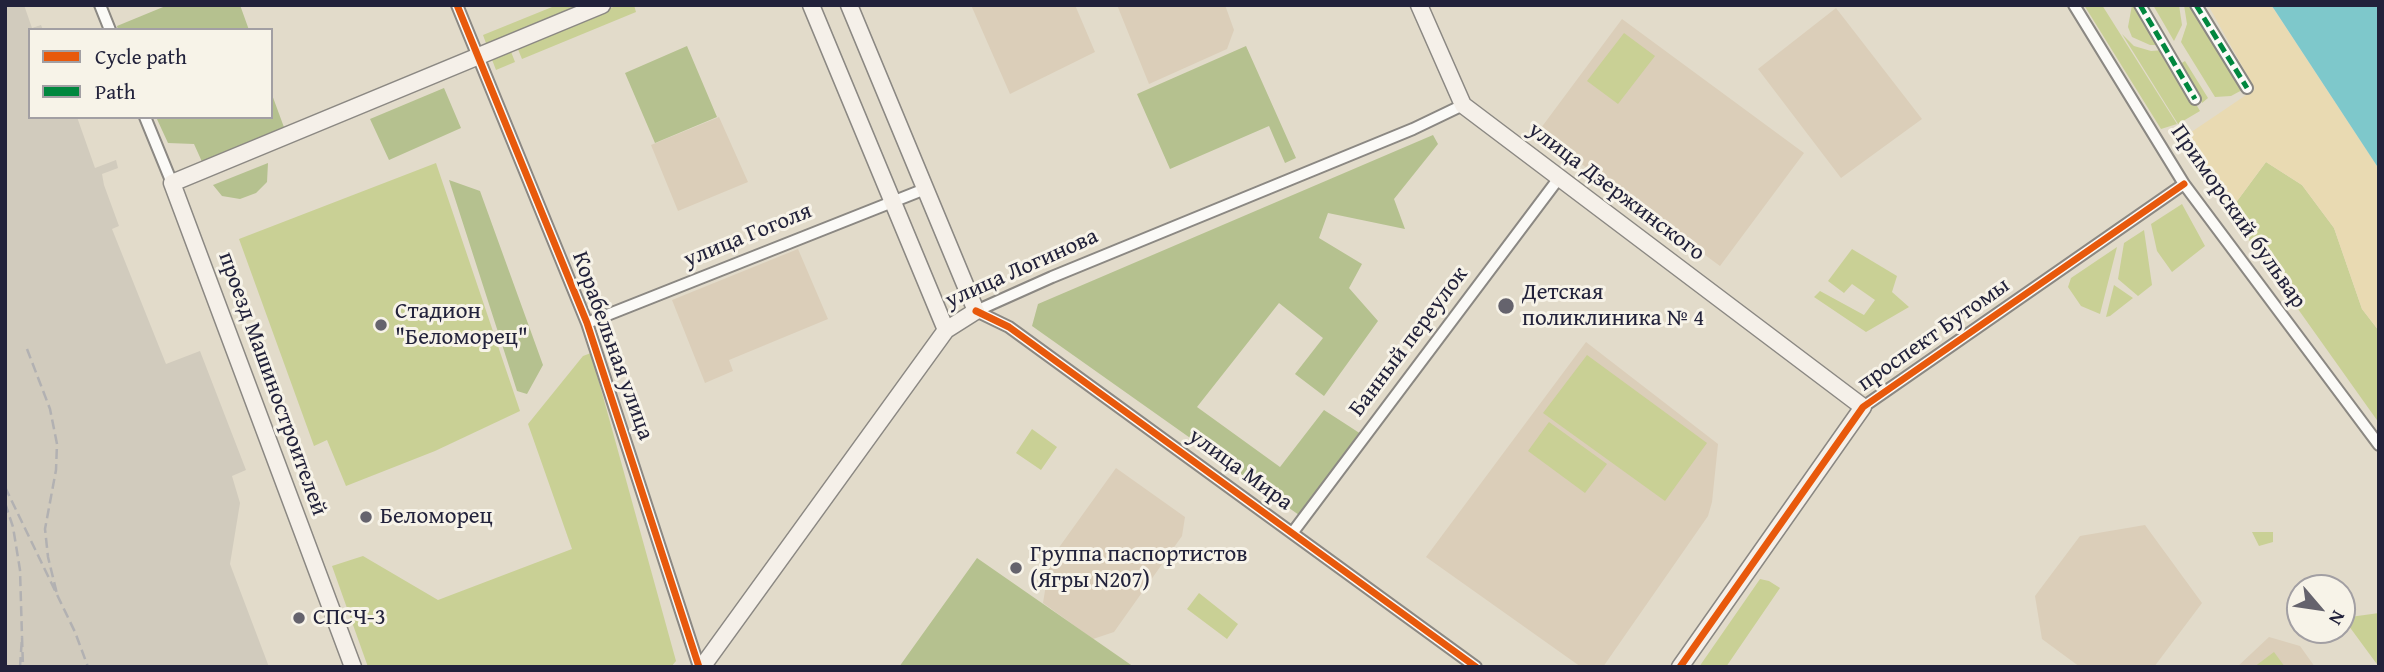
<!DOCTYPE html>
<meta charset="utf-8">
<style>
body{margin:0}
#map{position:relative;width:2384px;height:672px;overflow:hidden;background:#e2dbca;font-family:"Gentium Book Plus",serif}
canvas{display:block}
.frame{position:absolute;inset:0;border:7px solid #22223b;pointer-events:none}
.legend{position:absolute;left:28px;top:28px;width:245px;height:91px;box-sizing:border-box;background:#f7f3e8;border:2px solid #a29fa3;margin:0;padding:9px 12px;list-style:none;font-size:21px;color:#22223b}
.legend li{display:flex;align-items:center;gap:14px;height:35px}
.legend b{width:35px;border:2px solid #a29fa3}
.north{position:absolute;left:2286px;top:574px;width:70px;height:70px;box-sizing:border-box;background:#f7f3e8;border:2px solid #a29fa3;border-radius:50%;rotate:119deg;font-size:19px;font-weight:700;line-height:28px;text-align:center;color:#22223b}
.north::after{content:'';display:block;margin:auto;width:24px;height:32px;background:#65636d;clip-path:polygon(50% 0,100% 100%,50% 72%,0 100%)}
</style>
<div id="map">
<canvas width="2384" height="672"></canvas>
<div class="frame"></div>
<ul class="legend">
<li><b style="height:9px;background:#e8590c"></b>Cycle path</li>
<li><b style="height:9px;background:#00873e"></b>Path</li>
</ul>
<div class="north">N</div>
</div>
<script>
const c = document.querySelector('canvas').getContext('2d');
c.lineJoin = 'round';
function fill(path, color) { c.fillStyle = color; c.fill(path, 'evenodd'); }
const toPath = rows => new Path2D(rows.map(r => 'M' + r).join(''));
function strokePath(path, color, width, dash) { c.strokeStyle = color; c.lineWidth = width; c.lineCap = dash ? 'butt' : 'round'; c.setLineDash(dash || []); c.stroke(path); }
function drawText(font, color, halo, rows, align = 'center') {
  c.font = font + ' "Gentium Book Plus",serif'; c.lineWidth = 6; c.setLineDash([]); c.textBaseline = 'middle'; c.strokeStyle = halo; c.fillStyle = color; for (const [text, x, y, turn = 0] of rows) {
    c.save(); c.translate(x, y); c.rotate((+turn || 0) * Math.PI / 180); c.textAlign = isNaN(turn) ? turn : align; if (halo) c.strokeText(text, 0, 0); c.fillText(text, 0, 0); c.restore();
  }
}
fill(toPath([
 [971,5,1075,5,1095,52,1010,94],
 [1117,5,1225,5,1234,30,1227,49,1149,84],
 [1836,8,1922,119,1841,178,1758,69],
 [1622,19,1804,153,1720,266,1538,132],
 [719,117,748,182,678,211,651,145],
 [798,249,828,319,729,360,733,371,705,383,672,300],
 [1586,342,1718,444,1712,502,1708,516,1603,667,1581,667,1426,557],
 [1116,468,1185,517,1182,536,1114,632,1093,639,1043,603,1050,560],
 [2145,525,2202,603,2154,667,2080,667,2042,639,2035,596,2080,536],
 [2269,637,2300,646,2315,667,2237,667]
]), '#dbceb9');
fill(toPath([
 [5,5,24,5,32,28,41,25,43,30,30,30,30,117,77,117,95,168,116,160,118,168,102,174,104,185,119,226,112,229,166,364,200,351,246,470,232,476,240,503,230,564,269,667,5,667]
]), '#d1cbbd');
fill(toPath([
 [557,5,591,5,487,46,483,35],
 [618,5,634,5,636,12,522,59,517,47],
 [2084,5,2102,5,2177,124,2161,129],
 [2132,5,2137,5,2161,45,2150,45,2132,37,2128,27],
 [2153,5,2179,5,2182,25,2174,41],
 [2184,5,2193,5,2244,89,2231,96,2215,97,2181,42,2187,24],
 [1624,33,1655,56,1618,104,1587,81],
 [2122,34,2134,46,2151,51,2164,50,2200,111,2178,124],
 [510,49,515,62,496,70,491,57],
 [2185,61,2208,98,2202,103,2180,64],
 [2266,162,2302,185,2334,228,2362,309,2379,331,2379,423,2229,212],
 [436,163,520,411,435,451,346,486,327,440,314,446,239,239],
 [2182,204,2205,246,2172,272,2157,251,2151,224],
 [2144,230,2152,285,2138,296,2118,279,2124,243],
 [2117,247,2100,314,2081,306,2068,287,2071,278],
 [1852,249,1897,276,1892,292,1909,307,1866,332,1814,297,1820,291,1864,315,1875,300,1852,284,1844,293,1828,281],
 [2114,285,2133,298,2110,316,2106,317],
 [591,353,676,661,671,667,368,667,332,566,363,556,438,600,572,549,528,424,583,356],
 [1587,355,1707,443,1665,501,1543,413],
 [1549,422,1607,464,1585,493,1528,451],
 [1032,429,1057,447,1041,470,1016,453],
 [2252,532,2273,532,2273,542,2259,546],
 [1760,579,1769,581,1780,588,1726,667,1723,665,1721,667,1699,667],
 [1199,593,1238,624,1227,639,1187,609],
 [2379,613,2379,667,2343,618],
 [2274,652,2285,667,2254,667]
]), '#c9d095');
fill(toPath([
 [168,5,240,5,249,30,118,30,117,26],
 [687,46,717,117,655,143,625,73],
 [1246,46,1296,158,1285,163,1269,126,1170,169,1137,94],
 [444,88,461,128,389,160,370,119],
 [271,92,285,130,203,164,194,144,168,143,156,117,271,117],
 [1433,135,1438,144,1394,199,1405,229,1328,213,1319,238,1362,264,1349,288,1378,321,1324,396,1295,374,1323,338,1279,303,1197,407,1280,467,1324,410,1361,434,1299,515,1032,326,1038,304],
 [268,163,267,182,256,193,240,199,222,196,213,185],
 [449,180,480,191,543,365,527,394,517,391],
 [977,558,1134,667,899,667]
]), '#b5c18f');
fill(toPath([
 [2208,5,2271,5,2379,169,2379,331,2362,309,2334,228,2302,185,2266,162,2229,212,2181,139,2255,89]
]), '#e9dab2');
fill(toPath([
 [2271,5,2379,5,2379,169,2274,9]
]), '#7ec8cb');
const street = toPath([
 [100,5,110,30],
 [457,5,587,323,699,667],
 [2074,5,2184,184,2379,445],
 [2140,5,2195,99],
 [2196,5,2247,88],
 [145,117,172,183],
 [976,311,1009,327,1476,667],
 [976,311,1052,277,1413,129,1463,105],
 [587,323,925,189],
 [1863,407,2184,184],
 [1293,532,1559,178]
]);
const secondary = toPath([
 [811,5,946,330],
 [1419,5,1463,105,1863,407,1680,667],
 [353,667,172,183,602,5],
 [702,667,946,330,976,311,849,5]
]);
strokePath(street, '#8b8883', 14);
strokePath(secondary, '#8b8883', 19);
strokePath(street, '#fbfaf7', 10);
strokePath(secondary, '#f5f0e9', 16);
strokePath(toPath([
 [27,349,50,409,57,444,56,470,45,529,48,557,57,594],
 [5,487,75,632,88,667],
 [5,503,13,527,20,570,22,637],
 [20,667,22,637,23,667]
]), '#b2b1b2', 2.5, [10, 5]);
strokePath(toPath([
 [2140,5,2195,99],
 [2196,5,2247,88]
]), '#00873e', 5, [10, 5]);
strokePath(toPath([
 [457,5,587,323,699,667],
 [976,311,1009,327,1476,667],
 [1680,667,1863,407,2184,184]
]), '#e8590c', 7);
for (const [x, y, r, color] of [
 [1506,306,9,"#65636d"],
 [381,325,7,"#65636d"],
 [366,517,7,"#65636d"],
 [1016,568,7,"#65636d"],
 [299,618,7,"#65636d"]
]) { const dot = new Path2D(); dot.arc(x, y, r, 0, 2 * Math.PI); c.fillStyle = color; c.fill(dot); strokePath(dot, '#f7f3e8', 2.5); }
drawText('23px', '#22223b', '#f7f3e8', [
 ["улица Дзержинского",1616,192,37],
 ["Приморский бульвар",2238,217,55],
 ["улица Гоголя",748,236,-22],
 ["улица Логинова",1022,269,-24],
 ["проспект Бутомы",1934,335,-35],
 ["Банный переулок",1409,342,-53],
 ["Корабельная улица",612,346,70],
 ["проезд Машиностроителей",272,384,70],
 ["улица Мира",1240,470,36]
]);
drawText('23px', '#22223b', '#f7f3e8', [
 ["Детская",1522,293],
 ["поликлиника № 4",1522,319],
 ["Стадион",395,312],
 ["\"Беломорец\"",395,338],
 ["Беломорец",380,517],
 ["Группа паспортистов",1030,555],
 ["(Ягры N207)",1030,581],
 ["СПСЧ-3",313,618]
], 'left');
</script>
